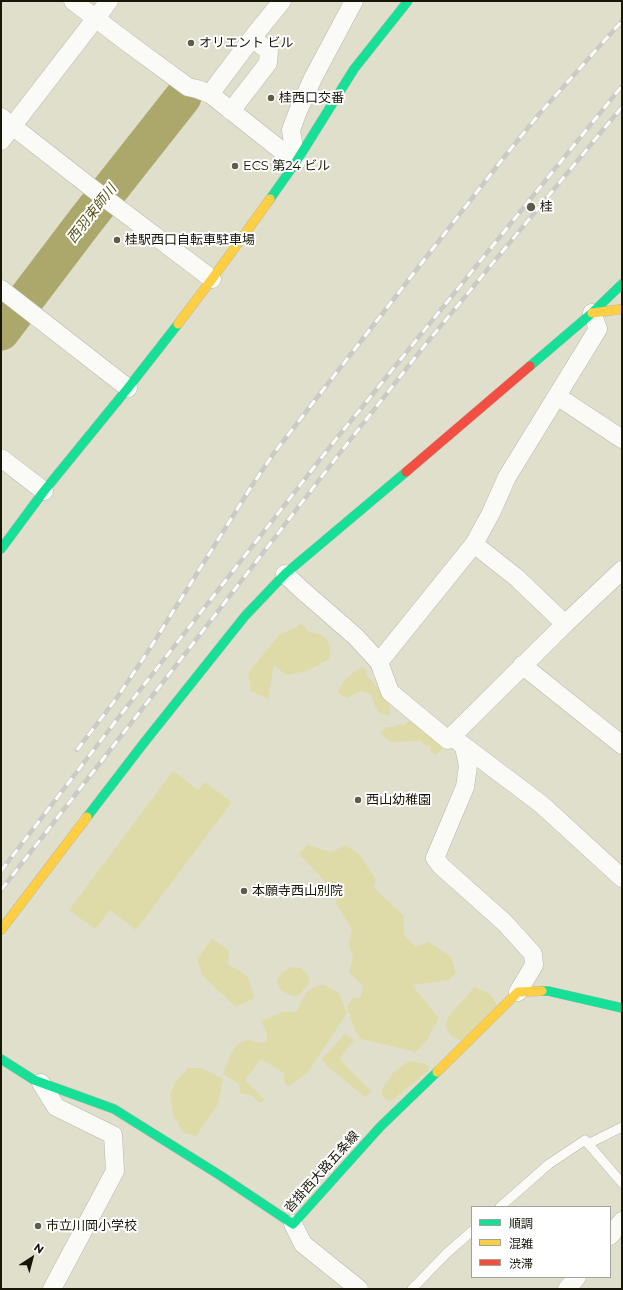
<!DOCTYPE html>
<meta charset="utf-8">
<style>
body{margin:0}
#map{position:relative;width:623px;height:1290px;overflow:hidden;background:#e0dfcc;font-family:Montserrat,"Noto Sans JP",sans-serif}
canvas{display:block}
.frame{position:absolute;inset:0;border:2px solid #171609;pointer-events:none}
.legend{position:absolute;left:471px;top:1206px;width:140px;height:72px;box-sizing:border-box;background:#fff;border:1px solid #a2a29d;margin:0;padding:5px 7px;list-style:none;font-size:12px;color:#171609}
.legend li{display:flex;align-items:center;gap:8px;height:20px}
.legend b{width:20px;border:1px solid #a2a29d}
.north{position:absolute;left:12px;top:1238px;width:40px;height:40px;-webkit-text-stroke:3px #fff;paint-order:stroke;rotate:36deg;font-size:11px;font-weight:700;line-height:16px;text-align:center;color:#171609}
.north::after{content:'';display:block;margin:auto;width:14px;height:18px;background:#171609;clip-path:polygon(50% 0,100% 100%,50% 72%,0 100%)}
</style>
<div id="map">
<canvas width="623" height="1290"></canvas>
<div class="frame"></div>
<ul class="legend">
<li><b style="height:5px;background:#16e098"></b>順調</li>
<li><b style="height:5px;background:#ffcf43"></b>混雑</li>
<li><b style="height:5px;background:#f24e42"></b>渋滞</li>
</ul>
<div class="north">N</div>
</div>
<script>
const c = document.querySelector('canvas').getContext('2d');
c.lineJoin = 'round';
function fill(path, color) { c.fillStyle = color; c.fill(path, 'evenodd'); }
const toPath = rows => new Path2D(rows.map(r => 'M' + r).join(''));
function strokePath(path, color, width, dash) { c.strokeStyle = color; c.lineWidth = width; c.lineCap = dash ? 'butt' : 'round'; c.setLineDash(dash || []); c.stroke(path); }
function drawText(font, color, halo, rows, align = 'center') {
  c.font = font + ' Montserrat,"Noto Sans JP",sans-serif'; c.lineWidth = 4; c.setLineDash([]); c.textBaseline = 'middle'; c.strokeStyle = halo; c.fillStyle = color; for (const [text, x, y, turn = 0] of rows) {
    c.save(); c.translate(x, y); c.rotate((+turn || 0) * Math.PI / 180); c.textAlign = isNaN(turn) ? turn : align; if (halo) c.strokeText(text, 0, 0); c.fillText(text, 0, 0); c.restore();
  }
}
fill(toPath([
 [302,624,309,632,322,635,331,645,329,659,307,671,286,675,274,665,268,699,251,691,248,673,279,635],
 [363,667,367,671,366,674,389,701,390,715,381,714,375,706,371,694,361,691,347,698,337,693,344,681,356,670],
 [417,720,443,747,441,751,434,755,430,750,432,746,427,746,419,741,390,742,381,733,387,727,394,727,399,724,403,726,407,722],
 [173,771,198,790,205,782,232,802,136,930,110,910,95,929,69,910],
 [307,845,331,852,346,845,360,855,376,879,374,888,404,916,404,935,416,947,429,942,451,957,456,973,449,980,412,985,439,1018,427,1040,416,1052,361,1039,354,1029,347,1006,353,998,360,998,363,986,349,972,353,957,349,944,352,929,336,904,338,895,299,854],
 [212,939,229,950,228,964,247,976,255,998,236,1007,203,976,197,959],
 [292,967,301,968,310,978,308,985,298,996,292,996,281,990,277,981,282,972],
 [324,985,339,993,347,1013,308,1072,289,1087,284,1083,284,1073,261,1059,245,1080,265,1100,259,1103,253,1096,240,1093,239,1084,223,1074,232,1052,237,1044,248,1040,261,1043,267,1041,267,1034,261,1021,282,1012,295,1012,298,1010,300,1004,307,992,315,986],
 [474,987,490,994,497,1005,461,1041,450,1035,445,1026,448,1018,458,1005,467,996],
 [345,1033,354,1040,340,1058,346,1066,371,1091,365,1097,327,1066,321,1059,330,1051],
 [409,1061,427,1064,429,1070,390,1102,382,1096,382,1089,393,1073],
 [188,1068,202,1068,223,1079,218,1104,196,1136,183,1133,173,1115,170,1094,175,1083]
]), '#dedba9');
strokePath(toPath([
 [1,332,86,220,183,97]
]), '#aca86c', 37);
const lane = toPath([
 [588,1144,622,1127],
 [500,1207,549,1164,585,1140,622,1183],
 [412,1289,447,1253,472,1231]
]);
const street = toPath([
 [73,1,128,43,188,87,197,89,210,94],
 [282,1,252,38,210,94,296,162],
 [231,111,268,63,269,51,252,38],
 [1,117,93,189,212,279],
 [1,141,109,1],
 [296,162,291,130,298,111,313,78,354,1],
 [1,289,128,388],
 [557,396,622,439],
 [1,458,44,491],
 [474,544,517,578,565,624],
 [285,574,302,590,356,637,379,662,390,692,448,740,565,624,622,570],
 [379,662,474,544,491,513,507,477,598,329,592,313],
 [522,665,622,745],
 [460,743,541,804,622,878],
 [464,747,468,766,465,787,435,858,441,866,505,923,533,954,534,965,518,992],
 [41,1083,56,1107,113,1135,115,1171,52,1289],
 [293,1224,303,1244,359,1289],
 [610,1236,622,1221],
 [567,1289,577,1277]
]);
const fast = toPath([
 [270,199,296,162,354,69,408,1],
 [530,366,592,313,622,284],
 [1,549,44,491,128,388,178,324],
 [87,817,143,744,245,616,285,574,406,472],
 [542,991,548,991,622,1008],
 [1,1059,34,1080,114,1109,221,1176,293,1224,380,1127,437,1072]
]);
const slow = toPath([
 [592,313,622,309],
 [178,324,212,279,270,199],
 [1,930,87,817],
 [437,1072,518,992,542,991]
]);
const jam = toPath([
 [406,472,530,366]
]);
strokePath(lane, '#b7b7a8', 10);
strokePath(street, '#b7b7a8', 19);
strokePath(fast, '#b7b7a8', 10);
strokePath(slow, '#b7b7a8', 10);
strokePath(jam, '#b7b7a8', 10);
strokePath(lane, '#fafaf7', 9);
strokePath(street, '#fafaf7', 18);
strokePath(fast, '#16e098', 9);
strokePath(slow, '#ffcf43', 9);
strokePath(jam, '#f24e42', 9);
const rail = toPath([
 [77,750,116,699,147,653,253,484,274,453,501,161,540,113,622,21],
 [1,871,115,722,333,443,622,86],
 [1,890,195,641,343,449,425,345,622,107]
]);
strokePath(rail, '#cbcbc5', 4.5);
strokePath(rail, '#fff', 3, [9]);
for (const [x, y, r, color] of [
 [191,43,4,"#5d5c4d"],
 [271,98,4,"#5d5c4d"],
 [235,166,4,"#5d5c4d"],
 [531,207,5,"#5d5c4d"],
 [117,240,4,"#5d5c4d"],
 [358,800,4,"#5d5c4d"],
 [244,891,4,"#5d5c4d"],
 [38,1226,4,"#5d5c4d"]
]) { const dot = new Path2D(); dot.arc(x, y, r, 0, 2 * Math.PI); c.fillStyle = color; c.fill(dot); strokePath(dot, '#fff', 1.5); }
drawText('13px', '#171609', '#fff', [
 ["オリエント ビル",199,43],
 ["桂西口交番",279,98],
 ["ECS 第24 ビル",243,166],
 ["桂",540,207],
 ["桂駅西口自転車駐車場",125,240],
 ["西山幼稚園",366,800],
 ["本願寺西山別院",252,891],
 ["市立川岡小学校",46,1226]
], 'left');
drawText('13px', '#171609', '#fff', [
 ["沓掛西大路五条線",322,1172,-48]
]);
drawText('italic 14px', '#585419', '#fff', [
 ["西羽束師川",92,214,-52]
]);
</script>
